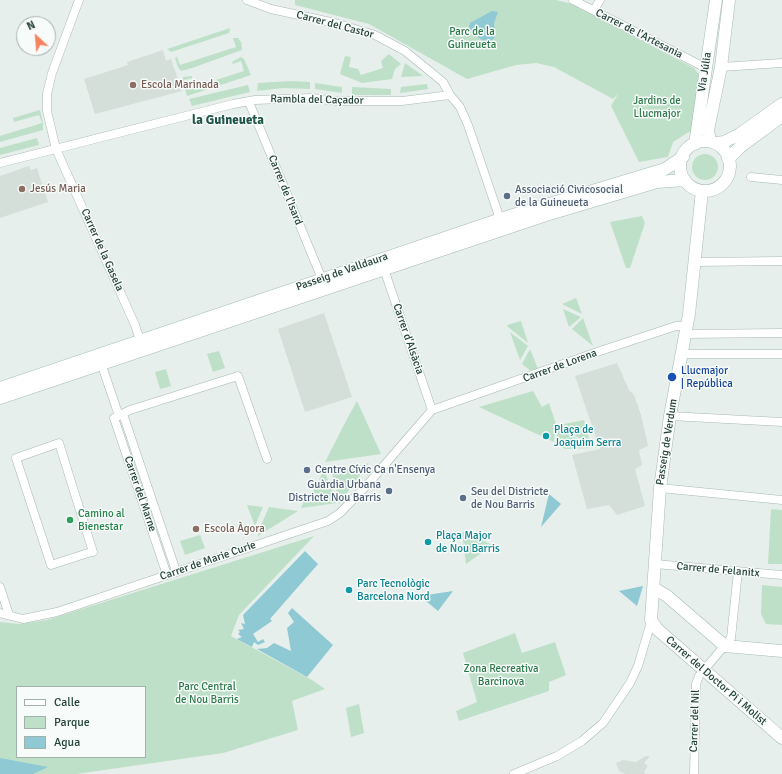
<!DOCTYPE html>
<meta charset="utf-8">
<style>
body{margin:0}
#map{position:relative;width:782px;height:774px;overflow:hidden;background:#e6efeb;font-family:Signika,sans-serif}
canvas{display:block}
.legend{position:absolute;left:16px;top:686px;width:130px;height:72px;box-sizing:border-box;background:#f7fbf9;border:1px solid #a3b1ad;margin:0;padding:5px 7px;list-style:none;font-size:12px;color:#24423a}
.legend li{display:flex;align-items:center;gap:8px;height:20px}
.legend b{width:20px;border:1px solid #a3b1ad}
.north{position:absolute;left:16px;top:16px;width:40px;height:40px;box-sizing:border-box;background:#f7fbf9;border:1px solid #a3b1ad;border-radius:50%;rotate:334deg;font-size:11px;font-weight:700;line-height:16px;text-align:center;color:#24423a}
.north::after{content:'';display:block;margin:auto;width:14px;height:18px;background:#f4845f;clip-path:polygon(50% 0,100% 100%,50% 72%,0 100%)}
</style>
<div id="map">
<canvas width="782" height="774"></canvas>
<ul class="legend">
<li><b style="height:5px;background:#fff"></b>Calle</li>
<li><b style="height:11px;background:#bfe0c8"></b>Parque</li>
<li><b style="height:11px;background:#8ec9d4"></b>Agua</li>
</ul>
<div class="north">N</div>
</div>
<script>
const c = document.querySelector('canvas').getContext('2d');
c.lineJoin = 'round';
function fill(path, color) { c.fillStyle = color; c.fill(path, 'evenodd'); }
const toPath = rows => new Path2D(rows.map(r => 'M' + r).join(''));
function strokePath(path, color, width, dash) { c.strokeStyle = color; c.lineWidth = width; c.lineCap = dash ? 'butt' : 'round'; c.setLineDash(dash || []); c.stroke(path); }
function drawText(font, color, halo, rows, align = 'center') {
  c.font = font + ' Signika,sans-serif'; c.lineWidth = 3; c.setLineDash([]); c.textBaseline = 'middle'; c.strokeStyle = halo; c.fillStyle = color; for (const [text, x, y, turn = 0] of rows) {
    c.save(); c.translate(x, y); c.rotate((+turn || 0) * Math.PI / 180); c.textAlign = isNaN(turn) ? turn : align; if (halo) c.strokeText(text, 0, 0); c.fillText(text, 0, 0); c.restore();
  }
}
fill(toPath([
 [163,50,166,61,171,59,182,91,95,114,84,79,128,65,127,62],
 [29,166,31,170,37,168,48,202,0,218,0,176],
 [324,313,352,397,305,412,278,329],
 [617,363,629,390,634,395,641,415,648,446,639,450,642,465,635,469,645,506,617,515,609,505,587,509,572,455,600,449,575,376],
 [646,756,650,756,644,763,648,766,644,772,646,774,625,774,619,771,616,763,623,760,636,762]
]), '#d4dfda');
fill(toPath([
 [295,0,556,0,572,4,694,68,699,75,692,130,673,142,668,157,639,162,611,106,618,94,613,99,554,67,536,63,516,65,467,79,369,24,295,5],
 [230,28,229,33,171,52,167,49],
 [233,38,238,38,241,42,242,50,192,68,181,71,178,67,175,58,177,57,180,65,236,47],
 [389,54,401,64,395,69,392,79,362,83,340,74,345,56,351,57,349,67,358,69,361,75,383,68,381,61],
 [241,57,244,59,251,75,187,96,183,81,183,77,192,76,192,78,184,80,188,89,244,71,241,61,233,64,232,62],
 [405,63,423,76,401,77],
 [291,81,310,82,310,89,283,88,257,91,258,83],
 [315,83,342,87,342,93,315,89],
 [427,84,428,89,400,93,401,87],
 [248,85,250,92,192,106,189,99],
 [352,87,391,89,391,95,352,95],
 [40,110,43,123,43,130,0,142,0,136,42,123,39,115,14,122,13,118],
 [37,138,39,145,0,155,0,148],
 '692 167a13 13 0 1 1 26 0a13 13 0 1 1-26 0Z',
 [642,216,645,223,630,268,626,268,610,222],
 [576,298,582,314,562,304],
 [563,309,581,317,569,327],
 [583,318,593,346,572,329],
 [521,321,528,343,508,327,507,325],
 [510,332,528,346,520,360],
 [530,349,538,369,531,371,522,364],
 [219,351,225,368,213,372,207,354],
 [166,369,171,386,160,389,155,372],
 [533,391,542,407,549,403,556,424,554,442,479,407],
 [357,401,381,454,325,462,348,417],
 [584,420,591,446,559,425],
 [558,426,591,448,565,449,556,443],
 [369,463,339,504,332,473],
 [324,470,337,503,301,508,304,501,308,502],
 [247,505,263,507,255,526],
 [269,507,298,511,258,536,258,532],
 [771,509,782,510,782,564,768,564],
 [462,532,493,545,466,564],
 [200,535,205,548,185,555,180,541],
 [314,536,239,615,231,636,312,680,325,689,292,701,298,730,223,753,76,774,0,774,0,622,19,624,47,620],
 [17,687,145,687,145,757,17,757],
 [762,585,782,587,782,625,766,624,761,614],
 [515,633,522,653,555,642,566,675,549,682,549,691,459,721,456,711,477,702,463,653],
 [359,704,364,733,351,737,346,708]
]), '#bfe0c8');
fill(toPath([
 [492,11,498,12,494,23,495,37,489,43,482,40,468,30,470,23],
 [549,494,561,504,541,527],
 [305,551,318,564,270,619,272,621,253,634,258,642,263,639,265,642,258,645,254,642,252,647,237,639,242,637,238,634,240,632,238,630,244,629,241,623,245,624,243,615],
 [643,586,637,606,619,591],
 [453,591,438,611,420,596],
 [292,608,333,645,307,677,257,649,267,648,274,643,291,651,287,628,294,622,288,613],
 [0,758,48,767,33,774,0,774]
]), '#8ec9d4');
const street = toPath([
 [79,0,52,73,47,94,47,111,56,149,135,325,140,340],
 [247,0,271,9,335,23,375,35,405,51,443,82,450,95,460,107,468,125,500,219],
 [573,0,706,68],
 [594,10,600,0],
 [721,67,782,63],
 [249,102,322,279],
 [0,163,233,104,255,100,311,98,337,101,402,101,450,95],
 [751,177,782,180],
 [696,262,782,261],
 [384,269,432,410],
 [686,334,782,333],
 [682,354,782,354],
 [100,360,119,416],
 [432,410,600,351,676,326,688,326],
 [123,414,176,571],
 [670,416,782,422],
 [660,488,782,500],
 [88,553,51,565,16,458,59,443,93,552],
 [655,564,782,575],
 [167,575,114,418,130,410,238,376,267,459],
 [0,587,9,615],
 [0,613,23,619,57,612,328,521,340,513,368,484,432,410],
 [514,774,557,756,582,741,603,723,630,683,638,666,651,622],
 [694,774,696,684,699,676,731,638,738,571]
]);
const secondary = toPath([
 [710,141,708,130,721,67,729,0],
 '680 166a25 25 0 1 1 50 0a25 25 0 1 1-50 0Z',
 [716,143,724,142,740,134,782,104],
 [695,144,716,0],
 [728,159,740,147,782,116],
 [702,191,689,314,670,416,660,488,651,620,657,629,782,738],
 [0,388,513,215,665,169,683,157],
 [0,398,546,215,657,182,685,180],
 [654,588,667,596,725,646,782,651]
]);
strokePath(street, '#a8b8b2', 9);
strokePath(secondary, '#a4bbb3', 13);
strokePath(street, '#fff', 8);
strokePath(secondary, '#fff', 12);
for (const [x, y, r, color] of [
 [133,85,4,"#8d6e63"],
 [22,189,4,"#8d6e63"],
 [507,196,4,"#5c6f8a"],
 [672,377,5,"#1a4fb4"],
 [546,436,4,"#0f9aa8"],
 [307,470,4,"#5c6f8a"],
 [389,491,4,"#5c6f8a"],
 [463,498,4,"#5c6f8a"],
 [70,520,4,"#2e9e5b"],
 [196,529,4,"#8d6e63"],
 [428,542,4,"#0f9aa8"],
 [349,590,4,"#0f9aa8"]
]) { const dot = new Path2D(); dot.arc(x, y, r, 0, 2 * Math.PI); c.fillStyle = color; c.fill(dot); strokePath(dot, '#f7fbf9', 1.5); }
drawText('11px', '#24423a', '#f7fbf9', [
 ["Carrer del Castor",335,25,15],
 ["Carrer de l'Artesania",639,34,27],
 ["Via Júlia",705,72,-81],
 ["Rambla del Caçador",317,100,1],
 ["Carrer de l'Isard",285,190,68],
 ["Carrer de la Gasela",102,250,66],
 ["Passeig de Valldaura",342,272,-19],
 ["Carrer d'Alsàcia",408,339,71],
 ["Carrer de Lorena",560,366,-20],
 ["Passeig de Verdum",667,442,-81],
 ["Carrer del Marne",140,494,71],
 ["Carrer de Marie Curie",208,561,-19],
 ["Carrer de Felanitx",718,570,5],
 ["Carrer del Doctor Pi i Molist",716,681,41],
 ["Carrer del Nil",695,721,-88]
]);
drawText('11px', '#2d7a4b', '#f7fbf9', [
 ["Parc de la",472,32],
 ["Guineueta",472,45],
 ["Jardins de",657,101],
 ["Llucmajor",657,114],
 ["Zona Recreativa",501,669],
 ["Barcinova",501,682],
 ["Parc Central",207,687],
 ["de Nou Barris",207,700]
]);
drawText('11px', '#785e54', '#f7fbf9', [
 ["Escola Marinada",141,85],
 ["Jesús Maria",30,189],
 ["Escola Àgora",204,529]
], 'left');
drawText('11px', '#4e5e75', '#f7fbf9', [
 ["Associació Civicosocial",515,190],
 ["de la Guineueta",515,203],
 ["Centre Cívic Ca n'Ensenya",315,470],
 ["Guàrdia Urbana",381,485,"right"],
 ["Districte Nou Barris",381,498,"right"],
 ["Seu del Districte",471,492],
 ["de Nou Barris",471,505]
], 'left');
drawText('11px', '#164399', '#f7fbf9', [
 ["Llucmajor",681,371],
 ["| República",681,384]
], 'left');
drawText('11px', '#0d838f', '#f7fbf9', [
 ["Plaça de",554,430],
 ["Joaquim Serra",554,443],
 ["Plaça Major",436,536],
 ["de Nou Barris",436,549],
 ["Parc Tecnològic",357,584],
 ["Barcelona Nord",357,597]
], 'left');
drawText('11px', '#27864d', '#f7fbf9', [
 ["Camino al",78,514],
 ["Bienestar",78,527]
], 'left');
drawText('bold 13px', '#1f5548', '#f7fbf9', [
 ["la Guineueta",228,121]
]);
</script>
